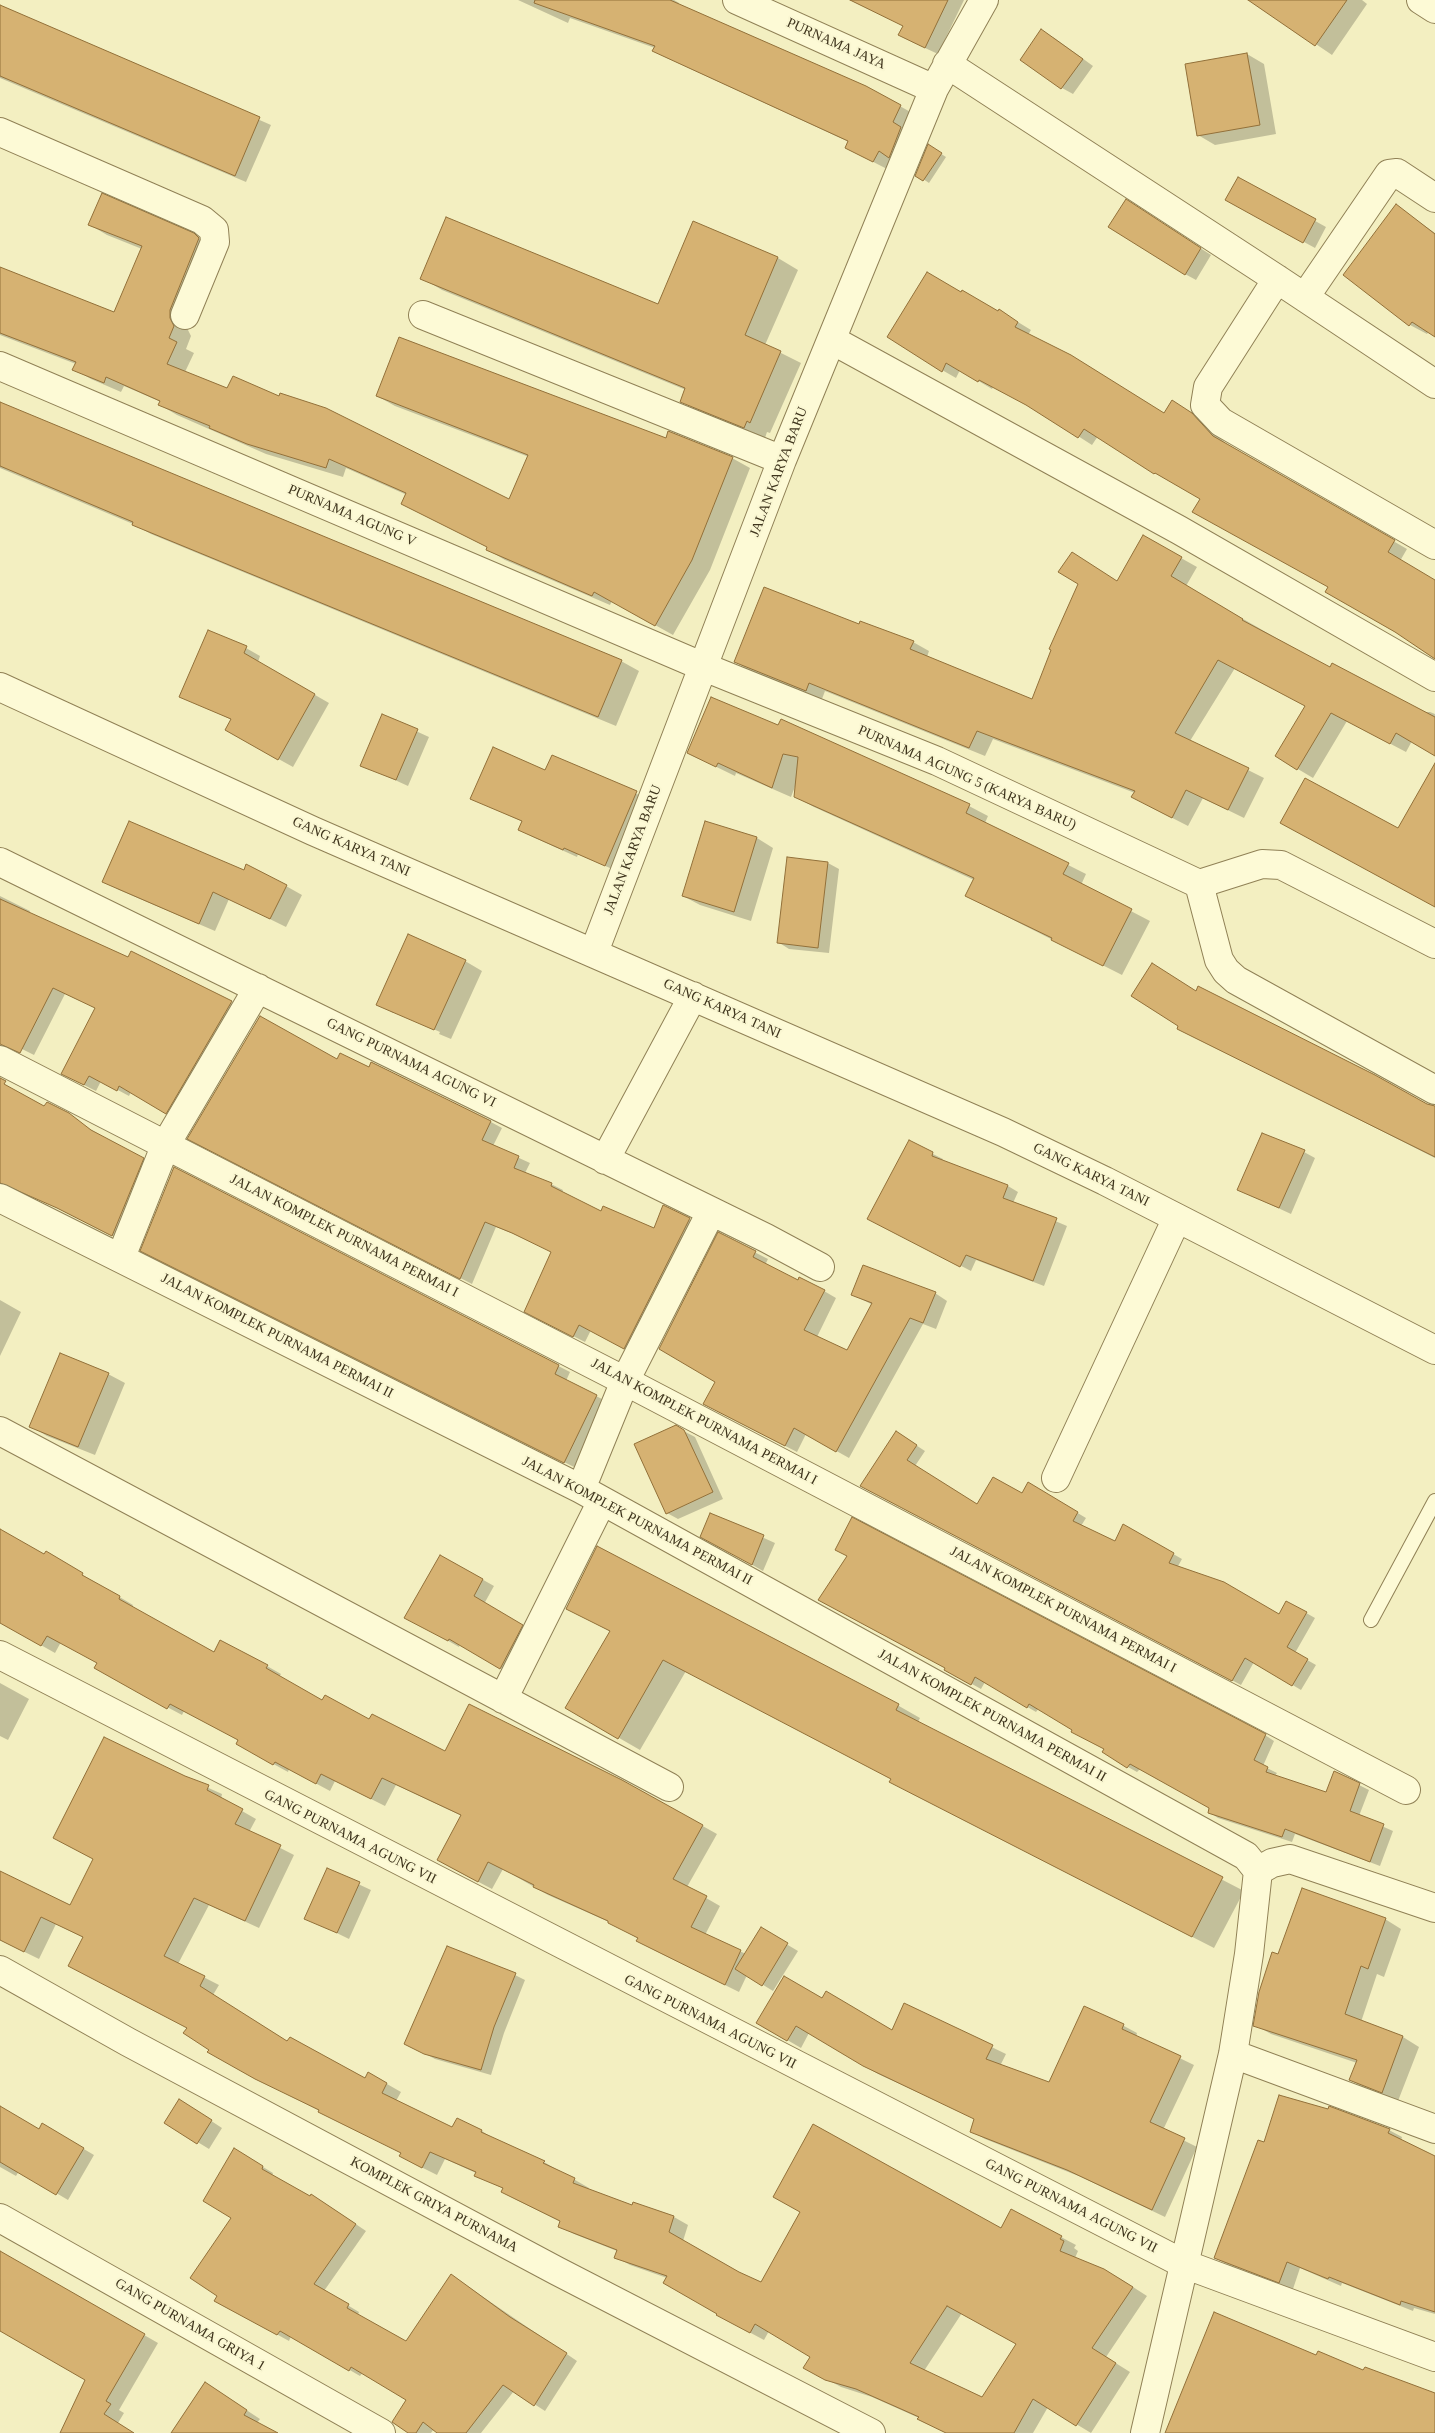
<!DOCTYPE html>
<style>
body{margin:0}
canvas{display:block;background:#f3efc1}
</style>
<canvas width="1435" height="2433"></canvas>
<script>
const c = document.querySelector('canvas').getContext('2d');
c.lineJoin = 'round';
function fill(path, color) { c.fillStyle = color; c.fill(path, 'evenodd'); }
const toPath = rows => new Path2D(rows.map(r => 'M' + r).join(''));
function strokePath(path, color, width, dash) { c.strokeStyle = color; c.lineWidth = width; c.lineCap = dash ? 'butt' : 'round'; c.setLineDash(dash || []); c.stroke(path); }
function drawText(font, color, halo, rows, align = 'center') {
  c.font = font + ' Georgia,serif'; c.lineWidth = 4; c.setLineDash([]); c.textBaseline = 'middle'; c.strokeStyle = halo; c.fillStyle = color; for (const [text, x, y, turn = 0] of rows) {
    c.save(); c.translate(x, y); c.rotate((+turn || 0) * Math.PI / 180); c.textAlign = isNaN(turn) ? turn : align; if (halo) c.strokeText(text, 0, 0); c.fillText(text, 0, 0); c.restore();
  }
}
fill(toPath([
 [518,0,674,0,679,3,678,5,866,87,914,114,887,169,846,148,849,142,667,58,654,51,655,48,570,18,568,23],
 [850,0,964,0,938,54,912,42,904,26],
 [1251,0,1362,0,1367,4,1332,55],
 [0,6,271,125,246,182,0,78],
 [1053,37,1093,66,1073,94,1062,88],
 [1247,54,1264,64,1276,134,1215,145,1198,135],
 [929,146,946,157,929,183,917,175],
 [1238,178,1326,227,1315,248,1238,206],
 [1396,206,1435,233,1435,336,1429,331,1427,334,1410,325],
 [1137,207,1211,255,1196,280,1185,274],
 [90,225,193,235,211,245,187,328,191,336,186,349,194,353,185,372,510,500,529,457,395,406,377,396,666,440,732,458,750,468,710,570,673,635,612,601,610,605,505,560,488,550,489,548,402,504,407,495,346,468,343,477,266,454,177,415,160,405,161,402,124,386,121,392,91,379,74,369,76,364,0,335,0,268,115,314,142,249,107,235],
 [778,258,798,270,765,345,801,363,770,433,767,432,765,438,701,413,681,401,686,390,442,290,422,278,659,306],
 [961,293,1013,319,1031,330,1028,335,1165,415,1186,410,1205,422,1227,445,1407,549,1400,561,1435,582,1435,657,1201,499,1155,473,1098,436,1092,445,1034,408,993,387,992,389,960,370,956,378,942,370],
 [0,403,621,661,639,671,616,726,151,534,133,524,0,468],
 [1181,558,1197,567,1186,586,1330,669,1422,712,1430,712,1435,714,1435,755,1412,741,1406,752,1347,721,1313,778,1276,756,1306,706,1235,668,1190,741,1264,778,1244,818,1203,798,1188,826,1149,806,1135,793,993,739,985,756,825,691,822,699,751,671,735,662,860,626,913,642,929,651,927,657,1033,701,1088,563,1118,582],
 [246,648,260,656,258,662,329,703,293,767,226,730,232,720,181,696],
 [711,699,969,806,988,816,985,823,1086,874,1081,885,1150,921,1122,975,966,896,974,880,814,807,795,797,796,784,791,797,736,773,735,776,688,753],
 [383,716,429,737,408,786,362,765],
 [553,756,650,800,619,872,578,854,577,857,533,837,519,829,523,822,471,798,546,772],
 [757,838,773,848,751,921,700,905,683,896],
 [828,863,839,869,829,953,789,949,778,942],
 [244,871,286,886,302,895,286,927,229,899,215,931,119,890,104,881],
 [0,896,30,911,29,914,128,958,131,952,243,1009,178,1119,131,1092,129,1096,101,1081,96,1091,74,1080,96,1008,65,994,34,1055,0,1038],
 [465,961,482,971,451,1039,439,1034,440,1032,393,1011,393,1013,378,1004],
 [1197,991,1427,1105,1435,1106,1435,1158,1178,1028],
 [337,1061,369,1069,372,1063,491,1122,502,1128,493,1146,530,1163,525,1173,551,1184,563,1190,562,1193,602,1212,654,1230,664,1207,701,1226,635,1355,591,1330,585,1342,537,1318,552,1252,534,1242,496,1227,472,1284,200,1145],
 [0,1083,45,1108,68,1114,100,1136,155,1165,124,1242,0,1179],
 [1304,1152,1315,1158,1291,1214,1239,1190],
 [933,1154,943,1159,942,1161,1008,1186,1018,1192,1013,1203,1067,1226,1044,1286,976,1260,971,1271,879,1224],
 [174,1169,570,1372,566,1381,608,1402,576,1468,153,1257],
 [719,1234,768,1259,765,1265,798,1282,824,1291,836,1298,817,1337,847,1351,873,1305,853,1295,935,1293,947,1301,936,1329,923,1324,849,1458,806,1434,797,1452,717,1411],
 [0,1300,21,1312,0,1356],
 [108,1374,125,1383,95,1455,47,1436,30,1426],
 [676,1427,695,1437,723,1499,678,1519,667,1513],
 [905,1438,925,1451,915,1466,978,1505,1022,1495,1029,1484,1086,1518,1081,1526,1115,1542,1124,1526,1182,1559,1177,1568,1280,1615,1287,1602,1315,1618,1295,1653,1316,1665,1301,1690,1254,1662,1241,1685,870,1491],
 [711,1514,775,1543,763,1571,702,1536],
 [0,1531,44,1556,46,1553,133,1605,132,1608,215,1653,267,1666,281,1674,279,1677,323,1702,445,1753,622,1781,717,1834,687,1887,720,1906,705,1935,746,1954,761,1929,798,1951,773,1991,747,1975,739,1992,652,1949,638,1941,639,1939,609,1922,548,1895,503,1869,492,1889,452,1868,462,1816,396,1785,385,1806,335,1781,330,1791,289,1769,288,1772,237,1744,239,1740,184,1711,182,1715,109,1676,98,1663,61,1642,55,1653,0,1622],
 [597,1548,899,1706,920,1718,918,1722,1244,1891,1214,1948,913,1794,892,1779,686,1671,640,1750,567,1708,611,1632,567,1608],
 [441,1556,494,1586,484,1604,533,1632,511,1674,460,1644,459,1647,406,1617],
 [945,1669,1265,1735,1274,1741,1263,1766,1277,1773,1275,1776,1327,1794,1359,1785,1369,1790,1359,1816,1393,1831,1380,1866,1295,1834,1292,1842,1218,1818,1209,1812,1211,1808,1140,1769,1137,1772,1128,1767,1104,1752,1106,1749,1039,1708,1036,1712,985,1682,981,1689],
 [0,1683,29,1699,8,1740,0,1736],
 [184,1777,222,1794,221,1799,256,1819,249,1832,294,1855,259,1928,209,1905,178,1964,219,1985,213,1995,288,2042,365,2080,368,2074,387,2084,401,2092,396,2101,453,2129,482,2131,495,2140,544,2162,589,2188,588,2190,633,2207,634,2204,674,2217,688,2225,683,2241,738,2273,761,2283,1001,2230,1061,2237,1076,2245,1074,2248,1078,2251,1075,2258,1119,2278,1147,2296,1106,2357,1130,2372,1091,2433,1048,2407,1033,2433,946,2433,919,2418,872,2397,841,2387,819,2375,811,2356,769,2331,764,2340,732,2323,667,2278,630,2265,616,2257,617,2251,574,2234,559,2226,561,2222,517,2200,503,2192,504,2189,475,2175,476,2173,445,2159,437,2175,415,2164,402,2153,271,2086,211,2049,84,1938,56,1924,39,1959,0,1940,0,1872,71,1907],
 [962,2313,1018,2344,983,2399,924,2371],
 [328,1870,371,1890,349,1939,306,1918],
 [1385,1919,1401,1929,1384,1977,1377,1974,1361,2022,1403,2037,1419,2047,1398,2101,1366,2089,1350,2080,1357,2063,1271,2034,1255,2025,1279,1956],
 [515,1975,525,1980,504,2033,491,2075,435,2059,416,2049],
 [822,2000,892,2032,905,2005,1006,2054,1000,2066,1050,2083,1085,2008,1124,2026,1137,2033,1136,2037,1194,2065,1163,2130,1197,2147,1165,2217,1081,2177,985,2139,971,2131,976,2119,878,2074,809,2033,801,2048,758,2023],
 [0,2107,40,2130,43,2125,94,2155,68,2200,19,2171,16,2176,0,2167],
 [190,2107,222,2128,209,2149,165,2122],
 [1389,2130,1402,2137,1401,2141,1435,2157,1435,2314,1414,2308,1413,2311,1342,2283,1341,2286,1300,2268,1293,2289,1228,2265,1215,2258,1265,2143],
 [235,2150,273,2173,272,2176,310,2198,323,2202,366,2231,324,2291,359,2312,358,2315,406,2343,451,2275,577,2361,545,2411,514,2391,481,2433,439,2433,434,2429,431,2433,411,2433,408,2399,363,2372,360,2376,291,2336,289,2341,227,2307,219,2295,233,2217],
 [0,2252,158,2343,119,2410,124,2413,118,2423,133,2433,61,2433,87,2380,0,2330],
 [219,2392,260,2419,257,2423,275,2433,172,2433]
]), '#0003');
const building = toPath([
 [535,0,670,0,866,86,901,105,893,122,901,127,889,158,879,151,873,162,845,148,848,141,652,51,655,46,534,3,535,0],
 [850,0,948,0,925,48,898,35,903,26,850,0],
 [1248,0,1347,0,1315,46,1248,0],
 [0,5,260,117,235,176,0,76,0,5],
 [1041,29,1083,59,1061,89,1020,60,1041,29],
 [1247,53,1260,125,1197,136,1185,64,1247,53],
 [928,144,942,153,923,181,915,176,928,144],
 [1238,177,1316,219,1303,243,1225,200,1238,177],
 [102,193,194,233,199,238,170,310,170,318,174,326,169,338,177,342,167,364,227,388,233,376,279,396,280,393,326,408,509,499,528,455,376,396,399,337,666,438,668,431,733,457,692,560,655,626,594,592,592,596,486,550,487,547,401,504,406,493,329,459,326,468,247,444,209,428,210,426,158,405,160,401,106,377,104,383,72,370,76,362,0,333,0,267,114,312,142,246,88,225,102,193],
 [1126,199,1201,248,1185,275,1108,227,1126,199],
 [1396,204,1435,234,1435,337,1412,322,1409,326,1343,275,1396,204],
 [446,217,658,304,693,221,778,257,745,335,781,351,750,423,747,421,744,428,680,402,685,388,420,279,446,217],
 [927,272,961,292,962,290,998,311,999,309,1018,322,1015,327,1071,355,1164,413,1172,400,1192,413,1213,436,1395,540,1388,552,1435,580,1435,659,1395,632,1325,592,1328,587,1192,512,1200,499,1155,473,1154,474,1084,429,1078,438,1026,405,979,380,978,382,946,363,942,372,887,337,927,272],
 [0,402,622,660,598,717,132,525,133,522,0,466,0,402],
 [1143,535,1182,557,1171,576,1243,619,1242,620,1330,667,1332,663,1435,717,1435,756,1396,733,1390,744,1331,713,1297,770,1275,756,1305,706,1218,660,1175,733,1249,768,1228,810,1186,790,1172,818,1131,797,1135,791,977,731,969,748,809,683,806,691,734,662,764,587,859,624,860,621,914,641,910,649,1032,699,1051,650,1049,649,1078,584,1058,572,1072,552,1117,581,1143,535],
 [208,630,247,646,244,653,315,694,278,760,225,730,231,719,179,697,208,630],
 [711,697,778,725,781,719,970,804,966,813,1069,863,1063,874,1132,909,1103,966,1051,940,1052,938,965,896,974,878,794,797,798,757,783,754,772,788,718,763,716,767,687,753,711,697],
 [382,714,418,729,396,780,360,766,382,714],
 [493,747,545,770,552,755,637,791,605,866,564,848,563,850,518,830,522,821,470,799,493,747],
 [1435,763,1435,907,1280,823,1305,778,1398,828,1435,763],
 [129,821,244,870,246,864,287,885,270,919,213,892,199,924,102,882,129,821],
 [705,821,757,837,734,912,682,896,705,821],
 [787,857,828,862,818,948,777,943,787,857],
 [0,899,128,957,131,951,232,1001,166,1114,119,1086,117,1091,89,1076,84,1085,61,1074,95,1008,53,988,20,1053,0,1044,0,899],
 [408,934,466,960,434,1030,376,1005,408,934],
 [1152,963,1196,991,1198,986,1375,1075,1427,1104,1435,1106,1435,1157,1177,1029,1178,1026,1131,996,1152,963],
 [260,1016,337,1059,340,1053,369,1067,371,1062,491,1121,482,1140,519,1156,514,1168,552,1183,551,1186,601,1211,603,1206,654,1228,663,1205,690,1218,624,1349,579,1325,573,1337,524,1312,551,1252,512,1233,485,1222,460,1279,187,1139,260,1016],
 [0,1078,6,1081,4,1084,44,1106,47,1102,69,1113,91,1130,144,1158,112,1236,57,1208,0,1183,0,1078],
 [1262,1133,1305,1150,1279,1208,1237,1190,1262,1133],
 [909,1140,933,1152,932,1156,1008,1185,1003,1198,1057,1218,1033,1281,966,1255,960,1267,867,1219,909,1140],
 [174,1167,559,1365,555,1374,597,1395,564,1463,140,1251,174,1167],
 [718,1232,756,1251,753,1257,798,1280,799,1277,825,1290,804,1330,847,1350,872,1303,851,1295,863,1265,936,1292,923,1323,910,1318,836,1452,794,1428,785,1446,703,1404,715,1382,659,1349,718,1232],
 [60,1353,109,1373,78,1447,29,1427,60,1353],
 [676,1425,684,1430,713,1492,666,1514,634,1444,676,1425],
 [896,1431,917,1445,907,1460,977,1504,993,1477,1022,1493,1028,1482,1078,1512,1073,1521,1115,1541,1123,1524,1174,1553,1169,1563,1224,1582,1279,1614,1286,1601,1307,1612,1287,1647,1308,1659,1292,1686,1245,1658,1232,1681,860,1486,896,1431],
 [710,1513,764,1535,752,1565,700,1537,710,1513],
 [852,1517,1266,1734,1254,1760,1268,1767,1266,1772,1326,1792,1334,1771,1360,1783,1350,1811,1384,1824,1370,1862,1285,1829,1282,1837,1208,1813,1209,1808,1130,1764,1127,1768,1102,1752,1104,1749,1071,1732,1072,1730,1029,1704,1027,1708,975,1677,971,1685,944,1670,945,1668,818,1600,847,1556,835,1550,852,1517],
 [0,1529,44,1554,46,1551,83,1573,82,1575,120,1596,119,1599,214,1652,220,1640,268,1665,266,1668,322,1700,325,1695,369,1719,372,1714,445,1751,469,1704,622,1780,703,1825,673,1879,707,1896,691,1927,741,1950,725,1985,636,1941,638,1938,608,1923,608,1921,533,1887,534,1885,488,1862,478,1882,437,1860,461,1815,382,1778,371,1799,321,1774,316,1784,275,1762,273,1765,236,1744,238,1740,170,1704,167,1709,94,1668,97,1663,47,1636,41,1646,0,1623,0,1529],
 [597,1546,899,1704,896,1710,1223,1877,1192,1937,889,1782,891,1779,663,1660,618,1739,565,1708,610,1631,566,1609,597,1546],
 [440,1555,483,1579,474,1596,523,1625,500,1669,449,1639,448,1641,404,1618,440,1555],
 [104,1737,185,1776,209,1785,207,1790,243,1809,235,1824,281,1845,245,1921,194,1898,164,1956,205,1976,200,1986,287,2041,290,2037,365,2078,368,2072,387,2083,382,2093,452,2127,457,2118,482,2130,481,2132,545,2161,543,2163,575,2178,573,2183,632,2205,633,2202,674,2216,669,2232,739,2272,761,2282,800,2212,773,2197,813,2124,1001,2228,1011,2209,1062,2236,1060,2239,1064,2241,1060,2251,1104,2269,1133,2287,1092,2348,1116,2363,1076,2426,1033,2399,1014,2433,946,2433,917,2419,919,2417,856,2389,825,2380,803,2368,810,2357,755,2324,750,2333,716,2315,717,2314,663,2283,667,2276,614,2258,617,2250,558,2227,560,2221,501,2192,503,2188,474,2176,476,2172,430,2152,422,2168,399,2156,401,2153,318,2112,319,2110,255,2079,207,2052,209,2050,183,2033,187,2028,68,1966,83,1937,41,1917,24,1952,0,1940,0,1871,70,1905,93,1859,53,1838,104,1737],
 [947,2306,1016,2344,982,2397,910,2363,947,2306],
 [327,1868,360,1882,337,1933,304,1919,327,1868],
 [1302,1888,1386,1918,1368,1969,1361,1966,1345,2014,1403,2036,1382,2093,1349,2080,1357,2060,1253,2026,1259,1992,1272,1952,1278,1954,1302,1888],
 [761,1927,788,1943,762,1986,735,1969,761,1927],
 [447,1946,516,1973,494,2027,481,2070,424,2054,404,2044,447,1946],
 [784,1976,822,1998,826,1991,892,2030,904,2003,993,2045,986,2059,1049,2082,1084,2006,1124,2024,1122,2029,1181,2056,1150,2122,1185,2138,1152,2210,1067,2170,970,2132,974,2119,863,2066,796,2026,787,2041,756,2023,784,1976],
 [1279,2095,1328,2109,1329,2106,1390,2129,1388,2133,1435,2156,1435,2312,1401,2301,1400,2305,1329,2277,1328,2279,1287,2262,1279,2283,1214,2258,1258,2140,1264,2142,1279,2095],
 [179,2099,212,2120,197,2144,164,2123,179,2099],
 [0,2106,39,2129,42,2123,84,2148,56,2195,0,2162,0,2106],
 [234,2148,263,2166,262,2169,310,2196,311,2194,356,2224,314,2284,349,2304,347,2308,406,2341,451,2274,510,2317,567,2353,534,2406,503,2385,466,2433,437,2433,423,2422,416,2433,408,2433,392,2422,406,2400,351,2367,349,2371,280,2331,277,2335,214,2301,217,2296,190,2278,231,2218,203,2201,234,2148],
 [0,2251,145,2334,106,2401,111,2404,104,2414,134,2433,60,2433,85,2380,0,2331,0,2251],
 [1214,2312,1316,2355,1318,2351,1363,2370,1365,2367,1435,2393,1435,2433,1165,2433,1214,2312],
 [205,2382,247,2410,244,2415,278,2433,171,2433,205,2382]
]);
fill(building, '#d6b272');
strokePath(building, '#927039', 1);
const lane = toPath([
 [1371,1620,1435,1501]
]);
const street = toPath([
 [737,0,934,89],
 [1421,0,1435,9],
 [947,64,1277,279,1435,384],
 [0,132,202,220,214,230,215,242,185,315],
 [1277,279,1208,387,1205,405,1221,422,1435,545],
 [1305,297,1389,174,1397,173,1435,198],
 [423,315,782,460],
 [832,340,1179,530,1435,677],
 [0,366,704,667,937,761,1199,884,1262,864,1281,865,1435,944],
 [0,687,313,831,1003,1132,1105,1181,1435,1350],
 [0,862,766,1238,820,1267],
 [1199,884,1219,960,1226,971,1236,980,1435,1090],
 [594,952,782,460,934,89,984,0],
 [0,1060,625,1381,1406,1790],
 [605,1160,693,996],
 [0,1198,581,1489,1246,1856,1258,1871],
 [121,1257,166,1144,258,988],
 [0,1431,669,1787],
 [1056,1478,1177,1218],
 [581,1489,625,1381,711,1212],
 [0,1655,1184,2264,1435,2357],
 [503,1699,602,1501],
 [1258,1871,1272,1863,1290,1859,1435,1908],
 [0,1970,128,2042,557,2271,871,2433],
 [1233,2054,1435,2129],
 [0,2218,381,2433],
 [1145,2433,1233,2054,1249,1954,1258,1871]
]);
strokePath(lane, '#908156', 16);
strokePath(street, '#908156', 30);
strokePath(lane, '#fdfad6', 14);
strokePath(street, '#fdfad6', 28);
drawText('14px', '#3e341c', '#faf7d2', [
 ["PURNAMA JAYA",836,44,24],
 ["JALAN KARYA BARU",779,472,-69],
 ["PURNAMA AGUNG V",352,516,23],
 ["PURNAMA AGUNG 5 (KARYA BARU)",967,778,24],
 ["GANG KARYA TANI",351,847,24],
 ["JALAN KARYA BARU",633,850,-69],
 ["GANG KARYA TANI",722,1009,24],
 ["GANG PURNAMA AGUNG VI",411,1063,26],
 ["GANG KARYA TANI",1091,1175,26],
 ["JALAN KOMPLEK PURNAMA PERMAI I",344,1236,27],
 ["JALAN KOMPLEK PURNAMA PERMAI II",277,1336,27],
 ["JALAN KOMPLEK PURNAMA PERMAI I",704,1422,28],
 ["JALAN KOMPLEK PURNAMA PERMAI II",637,1521,28],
 ["JALAN KOMPLEK PURNAMA PERMAI I",1063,1610,28],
 ["JALAN KOMPLEK PURNAMA PERMAI II",992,1716,29],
 ["GANG PURNAMA AGUNG VII",350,1837,27],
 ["GANG PURNAMA AGUNG VII",710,2022,27],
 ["KOMPLEK GRIYA PURNAMA",434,2205,28],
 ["GANG PURNAMA AGUNG VII",1071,2206,27],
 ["GANG PURNAMA GRIYA 1",190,2325,30]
]);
</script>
